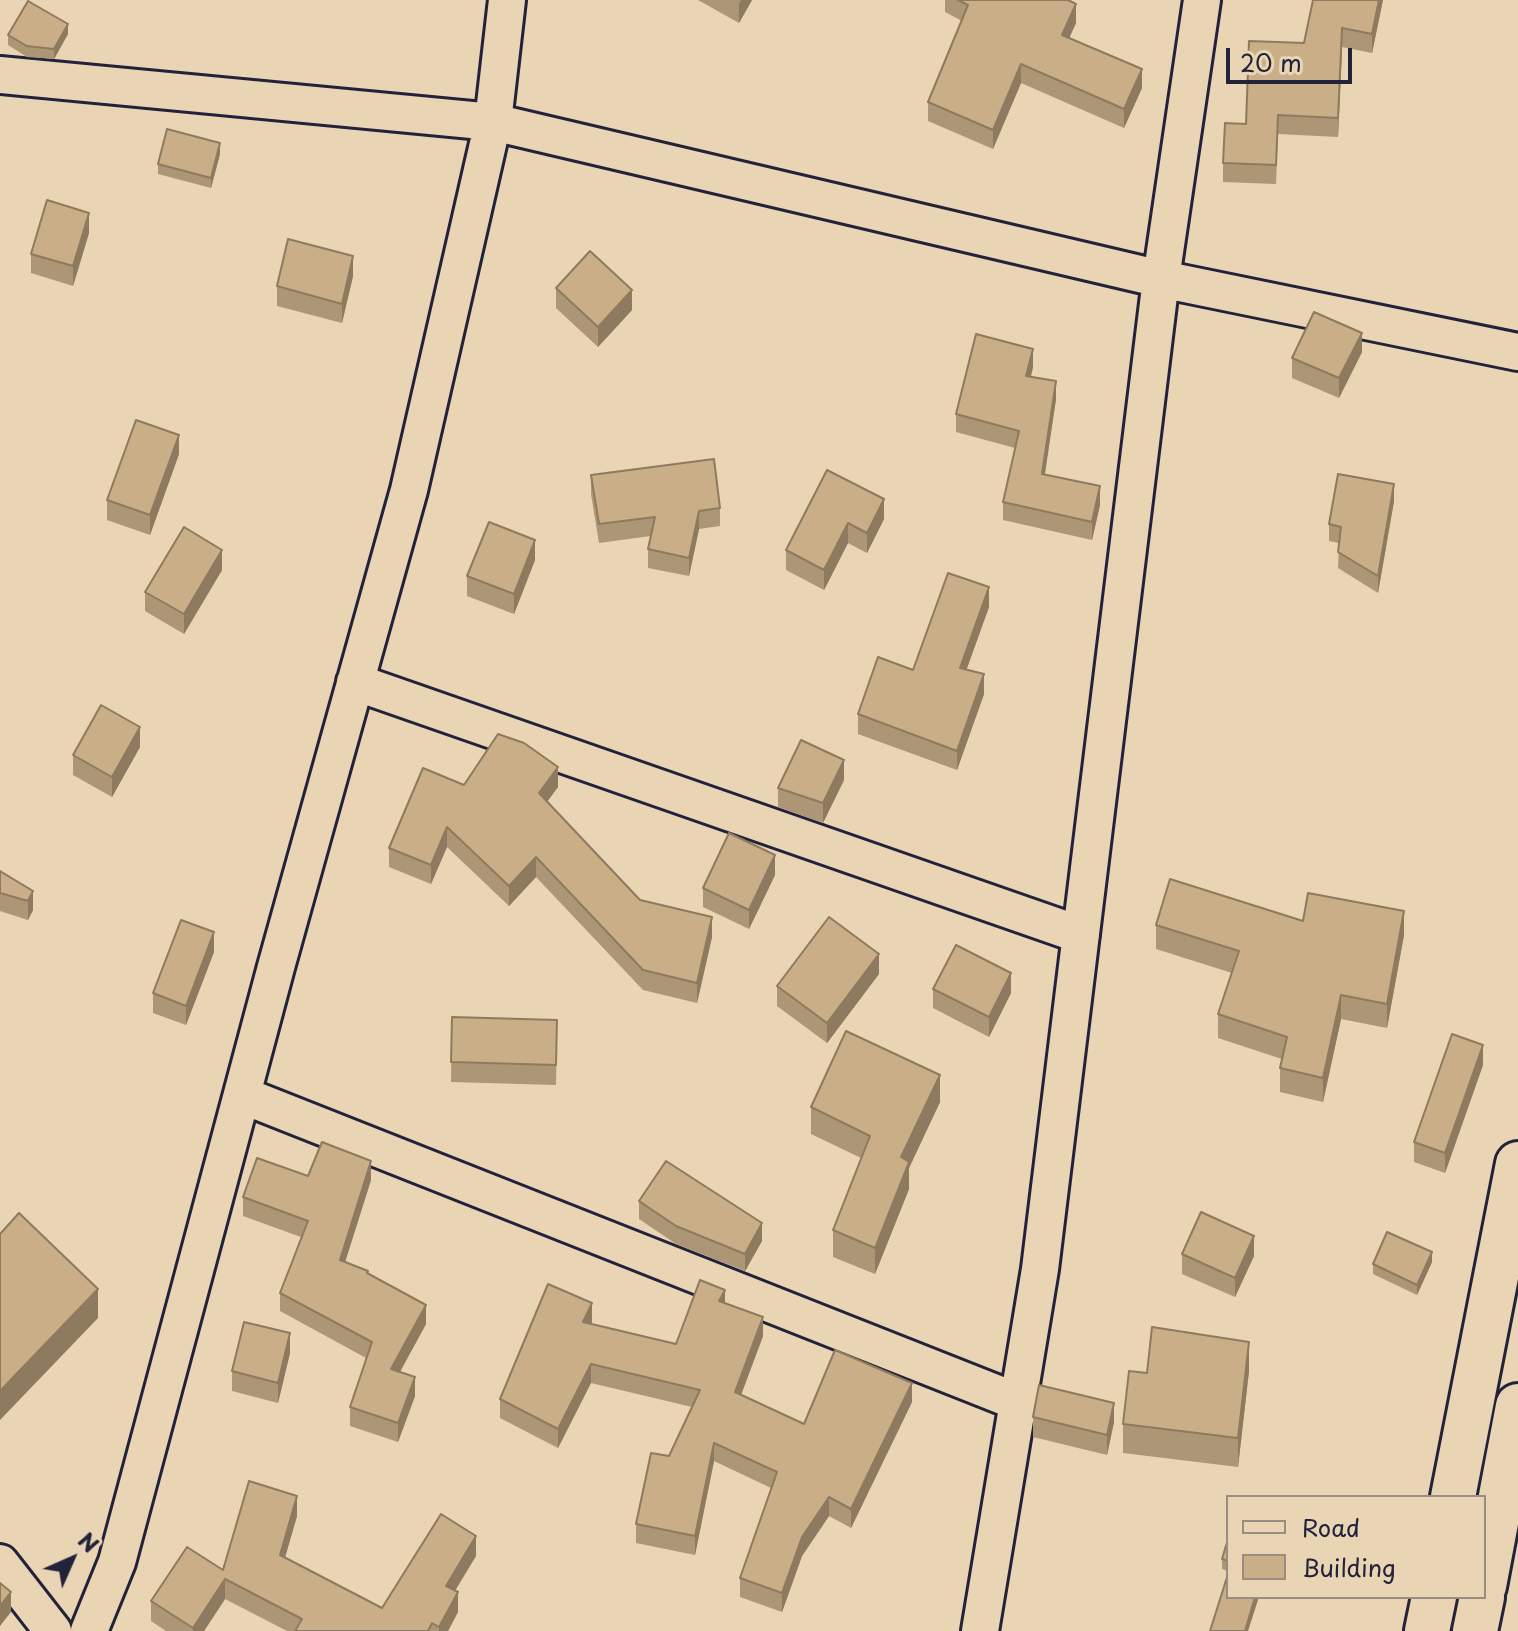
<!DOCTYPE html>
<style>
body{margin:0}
#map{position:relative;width:1518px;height:1631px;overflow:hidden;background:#e9d4b3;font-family:"Playpen Sans",sans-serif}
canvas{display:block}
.legend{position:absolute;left:1226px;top:1495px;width:260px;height:104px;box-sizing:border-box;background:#e9d4b3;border:2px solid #998d83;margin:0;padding:10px 14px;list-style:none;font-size:24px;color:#22223b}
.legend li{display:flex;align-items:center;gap:16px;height:40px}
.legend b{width:40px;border:2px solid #998d83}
.north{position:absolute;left:32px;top:1519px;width:80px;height:80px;-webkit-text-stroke:6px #e9d4b3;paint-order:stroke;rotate:45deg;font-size:22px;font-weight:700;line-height:32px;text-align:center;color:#22223b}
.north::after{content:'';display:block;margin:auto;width:28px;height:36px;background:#22223b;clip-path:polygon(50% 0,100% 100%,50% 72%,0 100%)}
.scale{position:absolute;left:1226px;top:48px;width:126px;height:36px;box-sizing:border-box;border:4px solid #22223b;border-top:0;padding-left:10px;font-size:24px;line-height:28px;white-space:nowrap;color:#22223b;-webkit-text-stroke:6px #e9d4b3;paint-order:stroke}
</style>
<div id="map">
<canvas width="1518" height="1631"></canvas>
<ul class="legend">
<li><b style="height:10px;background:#e9d4b3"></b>Road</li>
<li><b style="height:22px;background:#c9ae88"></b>Building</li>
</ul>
<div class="north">N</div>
<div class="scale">20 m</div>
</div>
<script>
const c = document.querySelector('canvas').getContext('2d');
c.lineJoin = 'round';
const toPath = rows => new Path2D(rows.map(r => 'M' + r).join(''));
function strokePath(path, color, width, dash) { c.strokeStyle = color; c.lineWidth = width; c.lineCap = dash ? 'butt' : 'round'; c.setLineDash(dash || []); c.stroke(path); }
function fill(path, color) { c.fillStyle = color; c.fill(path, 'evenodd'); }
const minor = toPath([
 [0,75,493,122,1161,279,1518,352],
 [355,682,1081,935],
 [242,1095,1018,1402],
 [0,1563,53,1631],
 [89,1631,117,1562,276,967,409,490,493,122,507,0],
 [980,1631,1040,1269,1161,279,1202,0]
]);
const secondary = toPath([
 [1453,1497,1518,1164],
 [1484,1586,1518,1406],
 [1427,1631,1434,1597],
 [1475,1631,1482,1597]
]);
strokePath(minor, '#22223b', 42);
strokePath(secondary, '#22223b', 50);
strokePath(minor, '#e9d4b3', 36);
strokePath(secondary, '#e9d4b3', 44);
fill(toPath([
 [698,0,752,0,739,23],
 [945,0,1068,0,1076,23,1069,38,1142,88,1124,128,1021,83,993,149,928,121,928,102,962,21,945,12],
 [1383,0,1372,53,1342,47,1338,137,1278,134,1276,184,1223,182,1223,163,1246,124,1304,43],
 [68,34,54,59,27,57,8,45,8,35],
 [220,154,211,188,158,174,158,164],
 [89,233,73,286,31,273,31,254],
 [353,276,342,323,277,306,277,286],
 [556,288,632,310,598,347,556,308],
 [1362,352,1339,398,1292,378,1292,358],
 [1033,367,1031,377,1056,399,1045,474,1100,505,1092,540,1003,520,1003,502,1015,448,956,432,956,414],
 [179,454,150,535,107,520,107,500],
 [827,470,884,519,867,553,848,543,824,590,786,570,786,550],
 [591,475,720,508,720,526,699,529,689,576,648,568,648,549,651,536,599,543,591,494],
 [1394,501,1378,593,1338,568,1339,543,1329,541,1329,524],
 [535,560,514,614,467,596,467,576],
 [222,570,184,634,145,611,145,592],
 [989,607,966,670,984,694,957,770,858,734,858,714],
 [140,747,112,797,73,775,73,755],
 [844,780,823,823,778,807,778,788],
 [464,785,558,787,547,801,640,900,712,937,697,1003,643,990,536,877,509,906,447,847,431,884,389,867,389,848],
 [0,871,33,891,33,910,28,920,0,911],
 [775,875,749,929,703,907,703,888],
 [1303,921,1404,935,1387,1028,1341,1019,1323,1102,1280,1092,1280,1068,1282,1059,1218,1038,1218,1014,1232,973,1156,949,1156,925],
 [214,952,186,1025,153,1013,153,993],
 [879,974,827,1043,777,1006,777,986],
 [933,989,1011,993,989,1037,933,1008],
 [452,1017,557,1020,556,1085,451,1082],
 [1483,1065,1445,1173,1414,1162,1414,1142],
 [940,1102,909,1168,909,1189,875,1274,833,1257,833,1230,861,1158,811,1134,811,1107],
 [308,1176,371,1180,345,1262,368,1274,426,1324,400,1372,415,1396,398,1442,350,1426,350,1407,366,1358,280,1311,280,1293,301,1237,243,1216,243,1197],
 [639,1201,762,1241,745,1271,676,1244,639,1219],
 [1182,1254,1254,1256,1235,1297,1182,1274],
 [1432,1262,1417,1295,1373,1274,1373,1264],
 [725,1303,763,1336,741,1395,804,1424,912,1402,851,1528,829,1516,802,1556,782,1612,740,1597,740,1578,771,1488,714,1461,695,1555,636,1543,636,1524,692,1407,591,1383,558,1448,500,1418,500,1399,592,1322,591,1324,676,1344],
 [290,1353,278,1403,232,1391,232,1371],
 [1249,1371,1238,1467,1123,1453,1123,1424,1147,1373],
 [1033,1417,1114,1422,1107,1455,1033,1437],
 [297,1516,285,1557,382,1608,476,1556,455,1591,458,1612,448,1631,287,1631,225,1599,204,1631,166,1631,151,1621,151,1601,223,1570],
 [1228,1539,1228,1571,1222,1569,1222,1559]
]), '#ad9675');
fill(toPath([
 [741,0,752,0,739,23,739,3],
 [1379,0,1383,0,1372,53,1372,34],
 [1076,4,1076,23,1062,54,1062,35],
 [68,24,68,34,54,59,54,49],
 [1342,28,1342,47,1338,137,1338,118],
 [1021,64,1021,83,993,149,993,130],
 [1142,69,1142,88,1124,128,1124,109],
 [220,143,220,154,211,188,211,178],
 [89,213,89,233,73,286,73,266],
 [353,256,353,276,342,323,342,304],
 [632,290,632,310,598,347,598,327],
 [1362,333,1362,352,1339,398,1339,378],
 [1033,349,1033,367,1026,394,1026,376],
 [1056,381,1056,399,1042,492,1042,474],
 [179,435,179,454,150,535,150,515],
 [1394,484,1394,501,1378,593,1378,576],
 [1100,486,1100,505,1092,540,1092,522],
 [884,499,884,519,867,553,867,533],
 [699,511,699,529,689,576,689,558],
 [848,523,848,543,824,590,824,570],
 [535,540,535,560,514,614,514,594],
 [222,550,222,570,184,634,184,614],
 [989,587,989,607,960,688,960,668],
 [984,674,984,694,957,770,957,751],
 [140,727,140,747,112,797,112,777],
 [844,760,844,780,823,823,823,803],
 [558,767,558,787,539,813,539,793],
 [447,827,447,847,431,884,431,865],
 [775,855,775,875,749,929,749,910],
 [536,857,536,877,509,906,509,886],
 [33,891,33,910,28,920,28,901],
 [1404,911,1404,935,1387,1028,1387,1004],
 [712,917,712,937,697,1003,697,983],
 [214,932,214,952,186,1025,186,1006],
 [879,954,879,974,827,1043,827,1023],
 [1011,973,1011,993,989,1037,989,1017],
 [1341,995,1341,1019,1323,1102,1323,1078],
 [1483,1045,1483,1065,1445,1173,1445,1153],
 [940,1075,940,1102,909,1168,909,1189,875,1274,875,1248,901,1157],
 [371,1161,371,1180,340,1278,340,1260],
 [762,1223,762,1241,745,1271,745,1254],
 [1254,1236,1254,1256,1235,1297,1235,1278],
 [1432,1252,1432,1262,1417,1295,1417,1285],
 [98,1289,98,1318,0,1420,0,1391],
 [725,1290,725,1309,719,1301],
 [592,1303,592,1322,583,1341,583,1322],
 [426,1305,426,1324,391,1388,391,1369],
 [763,1317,763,1336,735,1411,735,1392],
 [290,1333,290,1353,278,1403,278,1383],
 [1249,1342,1249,1371,1238,1467,1238,1438],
 [591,1364,591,1383,558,1448,558,1429],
 [415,1377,415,1396,398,1442,398,1423],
 [912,1383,912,1402,851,1528,851,1509],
 [1114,1403,1114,1422,1107,1455,1107,1435],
 [714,1443,714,1461,695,1555,695,1536],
 [297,1496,297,1516,280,1575,280,1555],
 [829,1497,829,1516,802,1556,782,1612,782,1593,802,1537],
 [476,1536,476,1556,446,1605,446,1586],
 [225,1579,225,1599,204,1631,193,1631,193,1628],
 [11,1592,11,1612,0,1626,0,1606],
 [458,1592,458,1612,448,1631,439,1631,439,1627],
 [1255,1597,1259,1597,1248,1631,1245,1631]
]), '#8d7a5f');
const building = toPath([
 [958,0,1068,0,1076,4,1062,35,1142,69,1124,109,1021,64,993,130,928,102,968,5,958,0],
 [1313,0,1379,0,1372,34,1342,28,1338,118,1278,115,1276,165,1223,163,1225,123,1246,124,1249,41,1304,43,1313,0],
 [28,1,68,24,54,49,27,46,8,35,28,1],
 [167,129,220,143,211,178,158,164,167,129],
 [47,200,89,213,73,266,31,254,47,200],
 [288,239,353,256,342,304,277,286,288,239],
 [590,251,632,290,598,327,556,288,590,251],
 [1314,312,1362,333,1339,378,1292,358,1314,312],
 [976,334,1033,349,1026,376,1056,381,1042,474,1100,486,1092,522,1003,502,1019,431,956,414,976,334],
 [136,420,179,435,150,515,107,500,136,420],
 [714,459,720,508,699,511,689,558,648,549,655,517,599,524,591,475,714,459],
 [827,470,884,499,867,533,848,523,824,570,786,550,827,470],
 [1338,474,1394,484,1378,576,1338,552,1341,527,1329,524,1338,474],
 [489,522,535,540,514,594,467,576,489,522],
 [184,527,222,550,184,614,145,592,184,527],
 [948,573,989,587,960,668,984,674,957,751,858,714,878,657,913,670,948,573],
 [101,705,140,727,112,777,73,755,101,705],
 [498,734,524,743,558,767,539,793,640,900,712,917,697,983,643,970,536,857,509,886,447,827,431,865,389,848,423,768,464,785,498,734],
 [801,740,844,760,823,803,778,788,801,740],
 [729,833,775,855,749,910,703,888,729,833],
 [0,871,33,891,28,901,0,893,0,871],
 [1170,879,1303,921,1308,893,1404,911,1387,1004,1341,995,1323,1078,1280,1068,1287,1037,1218,1014,1239,951,1156,925,1170,879],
 [829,917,879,954,827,1023,777,986,829,917],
 [181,920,214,932,186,1006,153,993,181,920],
 [956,945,1011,973,989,1017,933,989,956,945],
 [452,1017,557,1020,556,1065,451,1062,452,1017],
 [846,1031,940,1075,901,1157,909,1162,875,1248,833,1230,870,1136,811,1107,846,1031],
 [1452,1034,1483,1045,1445,1153,1414,1142,1452,1034],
 [322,1142,371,1161,340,1260,368,1271,367,1273,426,1305,391,1369,415,1377,398,1423,350,1407,372,1342,280,1293,308,1221,243,1197,257,1158,308,1176,322,1142],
 [666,1161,762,1223,745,1254,676,1226,639,1201,666,1161],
 [1201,1212,1254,1236,1235,1278,1182,1254,1201,1212],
 [19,1213,98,1289,0,1391,0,1234,19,1213],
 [1387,1232,1432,1252,1417,1285,1373,1264,1387,1232],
 [700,1280,725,1290,719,1301,763,1317,735,1392,804,1424,835,1350,912,1383,851,1509,829,1497,802,1537,782,1593,740,1578,777,1472,714,1443,695,1536,636,1524,651,1453,669,1456,700,1390,591,1364,558,1429,500,1399,548,1284,592,1303,583,1322,676,1344,700,1280],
 [244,1322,290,1333,278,1383,232,1371,244,1322],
 [1152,1327,1249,1342,1238,1438,1123,1424,1129,1371,1147,1373,1152,1327],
 [1039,1385,1114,1403,1107,1435,1033,1417,1039,1385],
 [249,1481,297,1496,280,1555,382,1608,441,1514,476,1536,446,1586,458,1592,439,1627,432,1623,428,1631,295,1631,302,1619,225,1579,193,1628,151,1601,187,1547,223,1570,249,1481],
 [1228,1539,1228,1561,1222,1559,1228,1539],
 [1228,1574,1228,1597,1255,1597,1245,1631,1210,1631,1228,1574],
 [0,1583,11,1592,0,1606,0,1583]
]);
fill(building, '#c9ae88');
strokePath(building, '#8d7a5f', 2);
</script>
